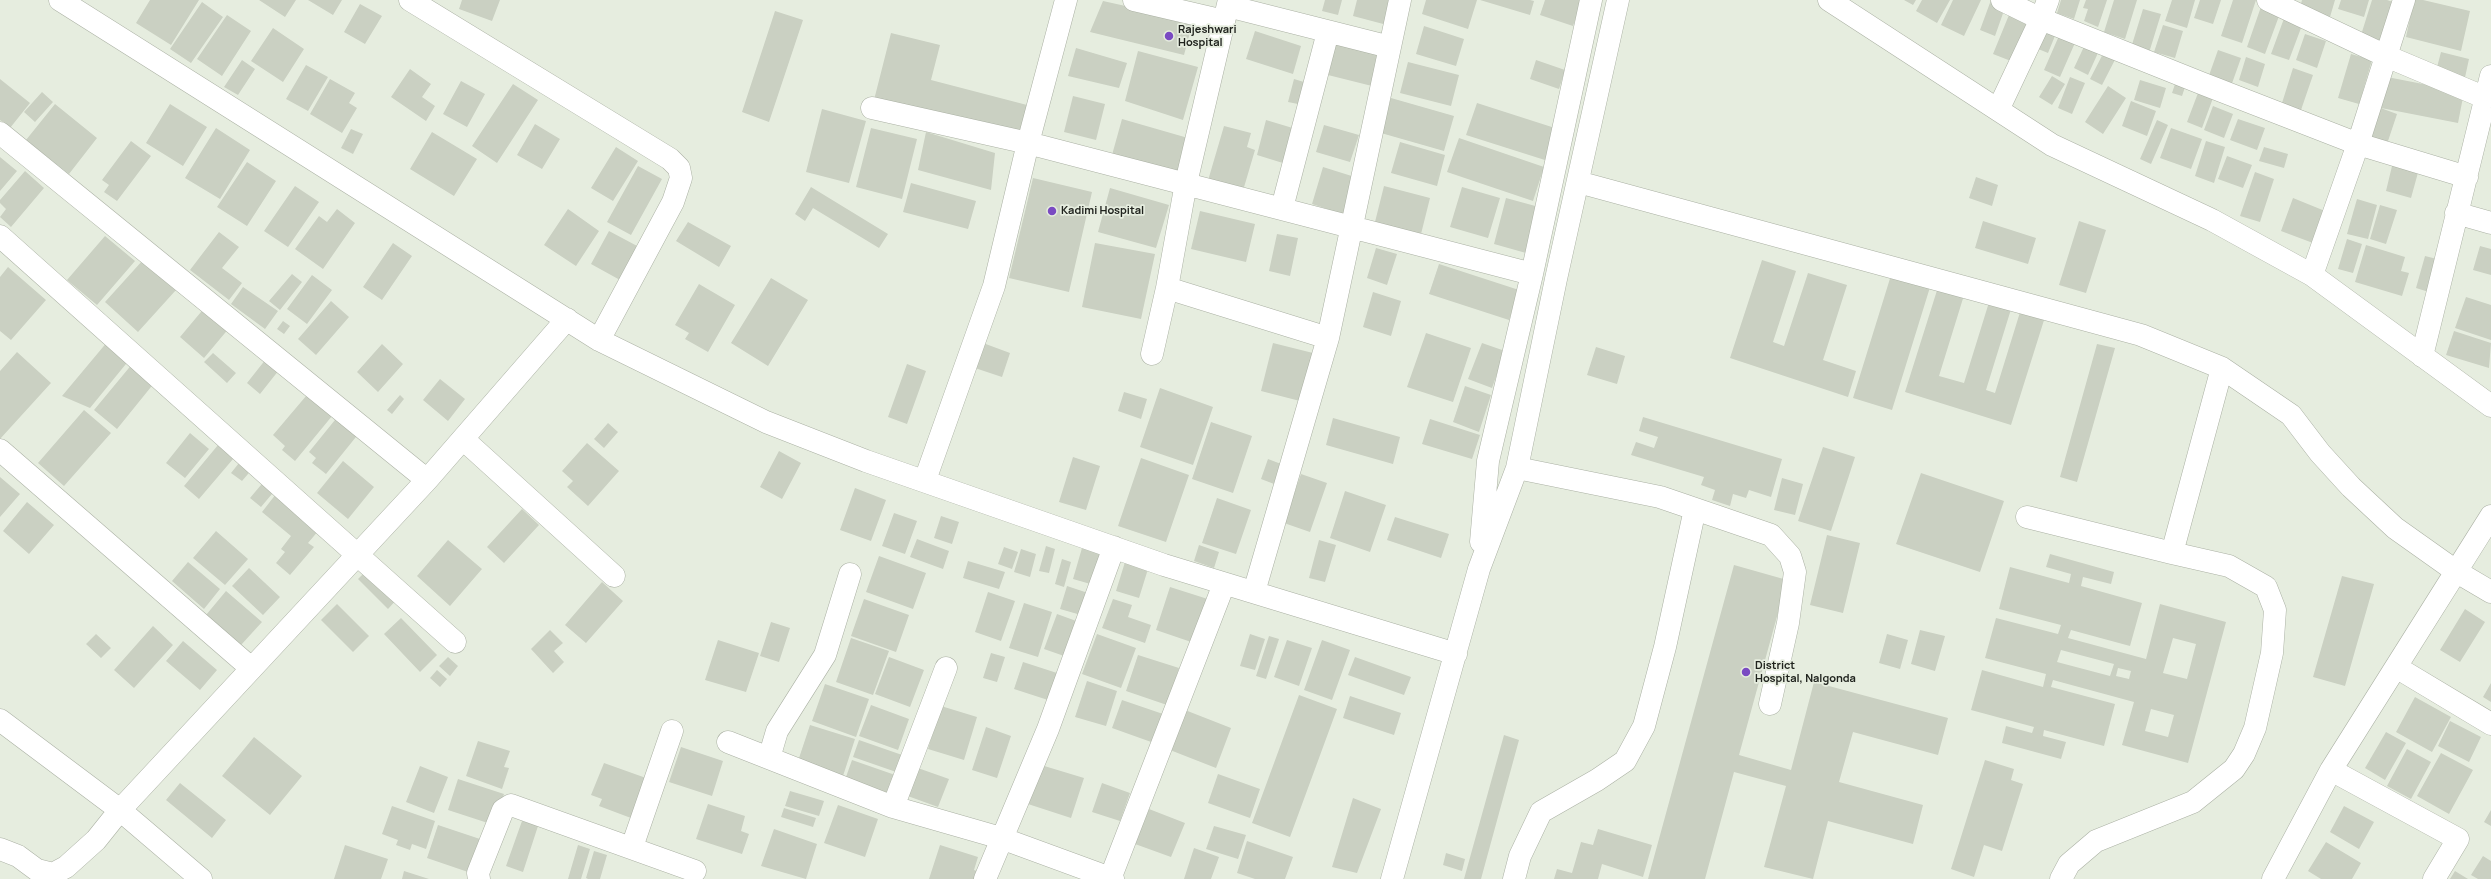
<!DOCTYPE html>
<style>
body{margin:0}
canvas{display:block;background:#e6eddf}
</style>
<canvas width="2491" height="879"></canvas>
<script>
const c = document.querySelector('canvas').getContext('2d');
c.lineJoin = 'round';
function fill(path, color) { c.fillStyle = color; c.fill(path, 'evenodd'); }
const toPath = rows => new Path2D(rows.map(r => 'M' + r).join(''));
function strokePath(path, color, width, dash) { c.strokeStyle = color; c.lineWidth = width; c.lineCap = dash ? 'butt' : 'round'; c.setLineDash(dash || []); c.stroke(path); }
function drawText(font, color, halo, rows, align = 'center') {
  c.font = font + ' Manrope,sans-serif'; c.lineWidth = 3.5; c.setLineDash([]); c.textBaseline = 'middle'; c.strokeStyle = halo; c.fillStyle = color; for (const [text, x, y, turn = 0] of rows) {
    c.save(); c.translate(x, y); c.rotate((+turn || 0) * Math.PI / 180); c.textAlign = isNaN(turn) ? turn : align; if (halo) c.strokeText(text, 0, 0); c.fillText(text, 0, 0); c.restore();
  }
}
fill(toPath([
 [150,0,199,0,171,45,136,23],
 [259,0,296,0,285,17],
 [308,0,342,0,333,15],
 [462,0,500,0,492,21,459,9],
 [1325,0,1342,0,1338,15,1322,11],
 [1357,0,1393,0,1387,25,1353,16],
 [1426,0,1477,0,1468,29,1422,14],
 [1480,0,1530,0,1534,1,1530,15],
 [1545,0,1582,0,1573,26,1540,15],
 [1904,0,1916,0,1913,5],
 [1922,0,1950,0,1937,23,1916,11],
 [1953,0,1981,0,1964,36,1941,25],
 [1991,0,2007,2,1995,36,1980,30],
 [2061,0,2080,0,2074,19,2057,13],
 [2086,0,2107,0,2098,27,2084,21,2088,9,2083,8],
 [2114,0,2137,0,2125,39,2104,32],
 [2172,0,2195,0,2187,28,2165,21],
 [2200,0,2221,0,2213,24,2194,18],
 [2233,0,2256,0,2242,43,2221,36],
 [2302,0,2335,0,2330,17,2300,7],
 [2341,0,2369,0,2364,17,2338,9],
 [2372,0,2387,0,2396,3,2383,42,2361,35],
 [2414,0,2423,0,2470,11,2461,51,2406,37],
 [1103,1,1193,21,1184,55,1090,32],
 [2263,1,2282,8,2265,54,2247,47],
 [202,2,223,17,191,63,170,49],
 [360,4,382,16,365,44,344,32],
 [2143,9,2161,14,2148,56,2130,51],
 [2011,10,2033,19,2016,63,1993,54],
 [775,11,803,20,769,122,742,112],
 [2286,13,2304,20,2289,60,2271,54],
 [227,15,251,31,222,76,197,59],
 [2039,25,2057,31,2048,53,2031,46],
 [2163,25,2183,31,2175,58,2154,52],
 [1424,26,1464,39,1456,66,1416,54],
 [273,28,304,49,283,82,251,61],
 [2062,29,2078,36,2060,77,2044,70],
 [1255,31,1301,46,1293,74,1246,59],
 [891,33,940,45,931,80,1027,105,1019,137,874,100],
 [2305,34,2326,41,2317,68,2296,60],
 [1334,38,1385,51,1376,87,1324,74],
 [2088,38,2102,44,2088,75,2074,68],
 [2107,46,2119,52,2102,85,2090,79],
 [1076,48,1127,63,1119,88,1068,76],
 [2218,50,2241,58,2230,89,2207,81],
 [1138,51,1198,67,1183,120,1125,101],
 [2441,52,2469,59,2464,82,2435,75],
 [2351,54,2372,60,2359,104,2338,98],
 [2246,57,2265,64,2258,87,2239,80],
 [242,60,255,69,238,95,224,87],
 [1536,60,1565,70,1559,89,1530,79],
 [1408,62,1459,75,1451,106,1400,93],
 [306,65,328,77,308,111,286,99],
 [2293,68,2313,75,2301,110,2282,103],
 [410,69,431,84,422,97,435,106,426,121,391,97],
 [2052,76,2065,84,2052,105,2039,97],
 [2070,77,2085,83,2072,114,2058,108],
 [2387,77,2464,92,2458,123,2381,108],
 [2177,78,2187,81,2182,96,2172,93],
 [0,79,30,103,10,128,0,120],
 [330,79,355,93,349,103,357,108,342,133,310,114],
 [1294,79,1304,82,1298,104,1288,102],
 [2140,80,2166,88,2160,108,2134,100],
 [461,81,485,94,467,127,443,114],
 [513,84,538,100,497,163,472,146],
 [2108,86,2126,98,2103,134,2085,122],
 [42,92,53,102,35,122,24,112],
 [2198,93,2213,98,2202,128,2187,122],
 [1073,96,1105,104,1096,140,1064,132],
 [1391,98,1454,116,1444,151,1381,133],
 [2131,101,2156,111,2147,136,2122,126],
 [1477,103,1558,129,1548,161,1466,135],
 [55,104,97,138,69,174,26,140],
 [170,104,207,127,183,166,146,143],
 [2213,106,2233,114,2224,138,2204,130],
 [2375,106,2397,114,2387,144,2365,137],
 [822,109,866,121,849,183,806,172],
 [1122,119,1188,138,1178,174,1112,155],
 [2238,119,2265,128,2257,150,2230,140],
 [1266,120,1296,129,1286,164,1257,155],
 [2157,120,2168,125,2151,164,2140,159],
 [535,124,560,139,542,169,517,155],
 [1324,125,1359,135,1350,162,1316,152],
 [1224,126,1251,133,1247,147,1255,150,1242,194,1207,184],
 [216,128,250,150,220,199,185,178],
 [871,128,917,139,902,199,856,187],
 [2171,128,2202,139,2191,169,2160,158],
 [351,129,363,134,353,154,341,148],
 [432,132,477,159,454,196,410,169],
 [926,132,995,153,991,190,918,170],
 [1459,138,1544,167,1533,201,1447,172],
 [131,141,151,156,117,201,104,192,109,185,102,180],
 [2206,141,2225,147,2214,183,2195,176],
 [1400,142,1445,155,1437,186,1391,173],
 [616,147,638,161,613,201,591,188],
 [2264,147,2288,154,2284,168,2259,161],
 [2227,156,2252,165,2243,188,2218,179],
 [0,157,17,171,0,191],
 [247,162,276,181,247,226,217,207],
 [2393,162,2419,169,2411,198,2386,191],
 [638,166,662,179,631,235,607,222],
 [1323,167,1358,178,1346,215,1312,204],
 [25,171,44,188,11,227,0,217,6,209,0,203,0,200],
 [2255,172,2274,179,2260,222,2240,216],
 [1976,177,1998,185,1992,206,1969,198],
 [1033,178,1092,192,1069,292,1009,278],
 [911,183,976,201,968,229,903,212],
 [295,186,319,202,288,247,264,231],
 [1384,186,1430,198,1421,234,1375,222],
 [811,187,888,234,879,248,813,208,805,221,795,214],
 [1462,187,1500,198,1488,238,1450,227],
 [1110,188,1169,205,1156,248,1098,232],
 [1506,198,1539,207,1526,253,1494,244],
 [2293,198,2325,211,2313,243,2281,231],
 [2357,199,2377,205,2368,239,2347,234],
 [2380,205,2397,210,2386,244,2370,239],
 [337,209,355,223,323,269,295,249,319,216,327,222],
 [568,209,599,231,576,266,544,245],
 [1200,211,1255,224,1246,262,1191,249],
 [1983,221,2036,238,2028,264,1975,248],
 [2079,221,2106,230,2086,293,2059,285],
 [688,222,731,246,719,267,676,241],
 [609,231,639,247,620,280,591,264],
 [219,232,239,247,222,268,242,283,229,300,190,270],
 [1277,234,1298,238,1290,276,1269,271],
 [105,236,135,261,97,305,67,280],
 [2347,239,2362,244,2353,273,2338,269],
 [393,243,412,256,382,300,363,287],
 [1095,243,1155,254,1141,319,1082,307],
 [2366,245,2405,257,2401,271,2409,273,2402,296,2355,282],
 [2480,246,2491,249,2491,275,2473,270],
 [1376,248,1397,254,1387,285,1367,278],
 [2425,256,2441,260,2432,293,2416,288],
 [143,260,176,290,138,332,105,302],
 [1762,260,1796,271,1773,342,1784,346,1808,273,1847,285,1823,360,1856,371,1848,397,1730,358],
 [1439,264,1519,290,1509,320,1429,294],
 [8,267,46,300,11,340,0,331,0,277],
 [1892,272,1931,284,1892,410,1853,398],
 [292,274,302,282,280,310,269,301],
 [312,275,332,290,307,324,287,309],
 [771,278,808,300,768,366,731,343],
 [699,284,735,305,708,352,685,339,689,333,675,325],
 [1939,284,1965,292,1939,376,1964,383,1990,299,2012,306,1986,390,1995,393,2021,309,2045,317,2011,425,1905,392],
 [243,287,278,311,265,329,231,304],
 [1373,292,1401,301,1391,336,1363,327],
 [2466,297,2491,305,2491,340,2455,328],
 [331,301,349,317,316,355,298,339],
 [206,306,230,327,204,358,180,337],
 [283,321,290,326,284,334,277,329],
 [2454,331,2491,343,2489,368,2446,355],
 [1426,333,1471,348,1453,402,1407,387],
 [108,341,130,359,90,408,62,396],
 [983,343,1010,353,1002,377,975,368],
 [1273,343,1313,353,1300,401,1261,391],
 [1482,343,1505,351,1492,388,1468,379],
 [382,344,403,364,378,392,357,372],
 [2097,344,2115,348,2077,482,2060,477],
 [1596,347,1625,356,1617,384,1587,375],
 [17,352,51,383,0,439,0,371],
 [213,353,236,373,227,383,204,362],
 [266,359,279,370,260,394,247,383],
 [133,363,155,382,117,429,94,410],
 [907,364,926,371,907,424,888,417],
 [440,379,465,399,448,421,423,400],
 [1465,386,1491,395,1479,432,1453,422],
 [1160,388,1213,407,1193,465,1140,447],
 [312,389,337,410,295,461,282,450,285,446,273,435],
 [1124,392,1147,399,1141,419,1118,411],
 [400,395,404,399,392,414,387,410],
 [84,410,111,433,64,486,38,463],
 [339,415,360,432,326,474,312,463,316,458,309,452],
 [1643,417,1782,459,1771,497,1749,490,1746,498,1733,494,1730,506,1712,500,1715,490,1701,485,1704,477,1631,455,1636,442,1654,448,1658,437,1639,431],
 [1333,418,1400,437,1393,464,1326,445],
 [1430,419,1480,435,1472,459,1422,444],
 [1211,422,1252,436,1233,493,1192,479],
 [608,423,618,432,604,448,594,439],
 [190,433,209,449,185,478,166,463],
 [223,439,239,452,199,499,184,486],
 [587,443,619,471,588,506,567,487,573,481,562,471],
 [1823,447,1855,457,1831,531,1798,521],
 [779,451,801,463,782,499,760,487],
 [1073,457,1100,466,1086,510,1059,502],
 [243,458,254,467,242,481,231,473],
 [1141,458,1189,475,1166,542,1118,526],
 [1268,459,1289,467,1282,487,1261,479],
 [343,461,374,487,348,519,317,493],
 [1921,473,2004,501,1980,572,1896,544],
 [1301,474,1327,483,1310,532,1284,523],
 [0,477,20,494,0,517],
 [1782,478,1803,484,1795,515,1774,510],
 [266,479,277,488,261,507,250,498],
 [855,488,886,500,871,541,840,530],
 [1345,491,1386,505,1370,552,1330,538],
 [276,494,319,530,308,543,314,547,290,575,276,563,285,552,281,549,291,536,262,512],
 [1217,498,1251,510,1236,554,1202,543],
 [27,502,54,525,29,554,3,531],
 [522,509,539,525,504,563,487,547],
 [894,513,917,521,905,554,882,546],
 [941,516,959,522,952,544,934,538],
 [1395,517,1449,534,1441,558,1387,540],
 [216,531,248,559,225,585,193,558],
 [1827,535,1860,543,1843,613,1810,605],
 [917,539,949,551,943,569,910,557],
 [448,540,482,569,450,606,417,576],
 [1319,540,1336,545,1325,582,1309,578],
 [1199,545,1219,552,1214,568,1194,561],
 [1046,546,1055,549,1049,573,1039,571],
 [1004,547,1018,552,1012,569,998,564],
 [1082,548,1103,555,1094,585,1073,579],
 [1021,549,1036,554,1030,577,1014,572],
 [2050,554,2114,572,2111,584,2083,577,2081,586,2142,603,2130,646,2071,630,2068,638,2146,659,2160,604,2226,622,2188,763,2122,745,2134,702,2053,680,2051,687,2115,704,2104,746,2044,730,2043,736,2066,742,2061,759,2002,743,2006,726,2032,733,2034,727,1971,710,1982,670,2043,687,2046,674,1985,658,1996,618,2058,634,2061,625,1999,609,2010,567,2069,583,2071,574,2046,567],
 [2173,638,2196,644,2187,679,2163,673],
 [2061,650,2114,664,2110,676,2057,662],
 [2118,668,2131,671,2129,679,2116,676],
 [2151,709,2174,715,2168,737,2145,731],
 [879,556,926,573,913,609,866,592],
 [1062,559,1071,562,1064,587,1055,584],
 [968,561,1005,572,999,589,963,578],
 [188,562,220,589,204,609,172,581],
 [1125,562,1148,569,1139,598,1116,591],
 [1734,565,1787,580,1739,755,1791,770,1814,682,1948,718,1938,755,1853,732,1839,782,1923,805,1913,844,1828,821,1813,879,1764,867,1786,786,1734,772,1705,879,1648,879],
 [249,568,280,597,263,615,232,586],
 [368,569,398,598,388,609,358,579],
 [2342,576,2374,584,2345,686,2313,677],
 [602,582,623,601,586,643,565,625],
 [1067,586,1088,593,1081,615,1060,609],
 [1170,587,1214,601,1200,645,1156,630],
 [226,591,262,622,241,645,206,615],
 [988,592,1015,601,1001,641,975,632],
 [864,599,909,615,896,652,851,636],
 [1113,599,1132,605,1128,617,1151,625,1145,643,1102,628],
 [1024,603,1052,612,1038,657,1009,648],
 [337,604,369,636,353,652,321,620],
 [2465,609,2485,622,2460,662,2440,650],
 [1057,614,1079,622,1067,657,1044,649],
 [401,618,437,655,420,672,384,634],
 [771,622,790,628,779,662,760,656],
 [153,626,173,645,134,688,114,670],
 [550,630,563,643,554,651,564,662,553,673,531,649],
 [1920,630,1945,636,1935,671,1911,664],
 [96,634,111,648,101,658,86,644],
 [1097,634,1136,648,1121,688,1082,674],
 [1250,634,1265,639,1255,670,1240,666],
 [1887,634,1908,640,1900,669,1879,663],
 [1269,636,1279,639,1266,679,1256,676],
 [851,638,889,651,873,695,836,682],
 [718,640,759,653,746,692,705,680],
 [1287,640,1312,648,1299,686,1274,677],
 [1322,640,1350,650,1332,700,1304,690],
 [183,641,217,670,200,690,166,661],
 [991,653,1005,657,997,682,983,678],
 [1138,655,1179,668,1167,705,1126,691],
 [448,657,458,666,450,676,439,666],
 [889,657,924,670,910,707,875,694],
 [1355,657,1411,677,1404,695,1348,675],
 [1023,662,1057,673,1048,700,1014,689],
 [437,670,447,679,440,687,430,678],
 [1087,681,1117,691,1106,726,1075,717],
 [2491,683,2491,702,2483,697],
 [825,684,869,699,856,737,812,721],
 [1299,695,1337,709,1290,837,1252,823],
 [1350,696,1401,713,1394,735,1343,718],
 [2415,697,2451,717,2432,752,2396,732],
 [1122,700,1163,714,1154,743,1112,728],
 [871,705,909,719,898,750,859,736],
 [941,706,977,717,964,760,928,749],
 [1185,710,1231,728,1216,768,1170,750],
 [2450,721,2481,737,2469,762,2438,746],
 [810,725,855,739,843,776,798,761],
 [986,727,1011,736,997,778,972,770],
 [2386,732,2406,743,2385,780,2365,768],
 [1504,735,1519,740,1481,879,1464,879],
 [254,737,302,776,270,815,222,776],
 [859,740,905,756,899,773,853,757],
 [478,741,510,751,504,767,509,768,502,789,466,776],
 [681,747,723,761,712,796,669,782],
 [2407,749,2431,762,2411,799,2387,786],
 [2441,753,2473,770,2449,814,2417,796],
 [852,760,898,776,891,794,846,777],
 [1985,760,2014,769,2011,780,2023,784,2002,851,1984,845,1974,877,1951,869],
 [604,763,646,778,631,818,599,806,602,799,591,795],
 [1041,765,1084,778,1071,818,1028,804],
 [420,766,448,777,434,813,406,802],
 [915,767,949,779,938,807,905,795],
 [1218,774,1260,789,1250,818,1208,803],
 [458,779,504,794,494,825,448,810],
 [180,783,226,820,212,838,166,800],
 [1102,783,1130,793,1120,821,1092,812],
 [790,791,824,801,819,816,785,806],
 [1353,798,1381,809,1357,873,1332,867],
 [708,804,745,816,741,831,749,834,742,854,696,839],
 [838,805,878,819,865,857,824,843],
 [392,806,435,821,426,849,412,844,410,850,396,845,398,840,382,834],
 [2344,806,2374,822,2359,849,2330,832],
 [784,808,816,818,813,827,781,817],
 [1149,809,1185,823,1171,857,1135,844],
 [2491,810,2491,826,2484,822],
 [522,821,538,826,523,872,506,866],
 [438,825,480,839,468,872,427,858],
 [1214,826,1246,835,1238,859,1206,849],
 [774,829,817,844,806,879,761,866],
 [1598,829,1652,845,1643,877,1602,864,1598,879,1554,879,1557,869,1572,873,1581,842,1593,845],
 [1247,841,1293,857,1285,879,1255,879,1237,873],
 [2326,842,2361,863,2352,879,2321,879,2308,871],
 [345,845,388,859,381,879,334,879],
 [578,845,590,849,581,879,568,879],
 [940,845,978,857,974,870,980,872,978,879,929,879],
 [1194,848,1219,857,1211,879,1184,879],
 [594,851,607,855,600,879,588,879,586,878],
 [1446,853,1465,859,1462,871,1443,865],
 [2483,856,2491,861,2491,879,2478,879,2471,875],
 [404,871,429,879,402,879],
 [2455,871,2468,879,2450,879]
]), '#cad0c2');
const minor = toPath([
 [60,0,599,340,766,422,866,461,1164,565,1456,654],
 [410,0,670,159,679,168,681,178,673,202,599,340],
 [1066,0,1028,143,1532,274],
 [1134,0,1224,21],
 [1829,0,2052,145,2212,220,2312,275,2491,406],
 [2002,0,2041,19,2201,83,2358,144,2467,177],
 [2268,0,2386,56,2486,98],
 [1228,6,1390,47],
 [872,108,1028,143,994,286,925,480],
 [1998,110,2041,19,2048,0],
 [0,133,427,480],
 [1578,182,2141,335,2222,368,2291,415,2320,453,2351,487,2395,528,2457,572,2491,592],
 [1282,208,1328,32],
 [2456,213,2491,223],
 [0,236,455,642],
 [2312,275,2358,144,2404,0],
 [1167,288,1328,338],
 [1152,354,1167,288,1186,183,1229,0],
 [2422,356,2491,76],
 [463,439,614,576],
 [0,450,251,668],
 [1517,468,1660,497,1771,535,1790,556,1795,572,1788,623,1770,704],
 [2027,517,2172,553],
 [1481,542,1488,461,1532,274,1591,0],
 [1254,592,1328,338,1400,0],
 [2396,667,2491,724],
 [0,720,120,810,201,879],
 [728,742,893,807,1001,838,1113,879],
 [769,758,777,731,825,655,850,574],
 [2331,770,2458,839,2434,879],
 [893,807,946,668],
 [632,847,672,731],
 [0,849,18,856,37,870,53,874,66,867,96,840,120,810,427,480,567,319],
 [479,879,478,873,503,810,511,805,695,871],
 [985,879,1048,729,1114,547],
 [1110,879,1224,584],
 [1392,879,1479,569,1517,468,1556,279,1618,0],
 [1514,879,1520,856,1541,812,1597,780,1625,761,1644,726,1665,647,1695,509],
 [2061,879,2069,864,2096,841,2193,802,2234,769,2244,754,2255,728,2272,653,2275,610,2266,587,2229,566,2172,553,2222,368],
 [2273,879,2331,770,2491,516]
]);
strokePath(minor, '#abb1a4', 23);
strokePath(minor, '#fff', 22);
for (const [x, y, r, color] of [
 [1169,36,5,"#7a4ac2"],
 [1052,211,5,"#7a4ac2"],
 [1746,672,5,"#7a4ac2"]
]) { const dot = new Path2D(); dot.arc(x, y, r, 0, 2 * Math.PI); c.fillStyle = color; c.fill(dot); strokePath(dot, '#e6eddf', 1.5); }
drawText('bold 11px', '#20231e', '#e6eddf', [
 ["Rajeshwari",1178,30],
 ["Hospital",1178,43],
 ["Kadimi Hospital",1061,211],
 ["District",1755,666],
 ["Hospital, Nalgonda",1755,679]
], 'left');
</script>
